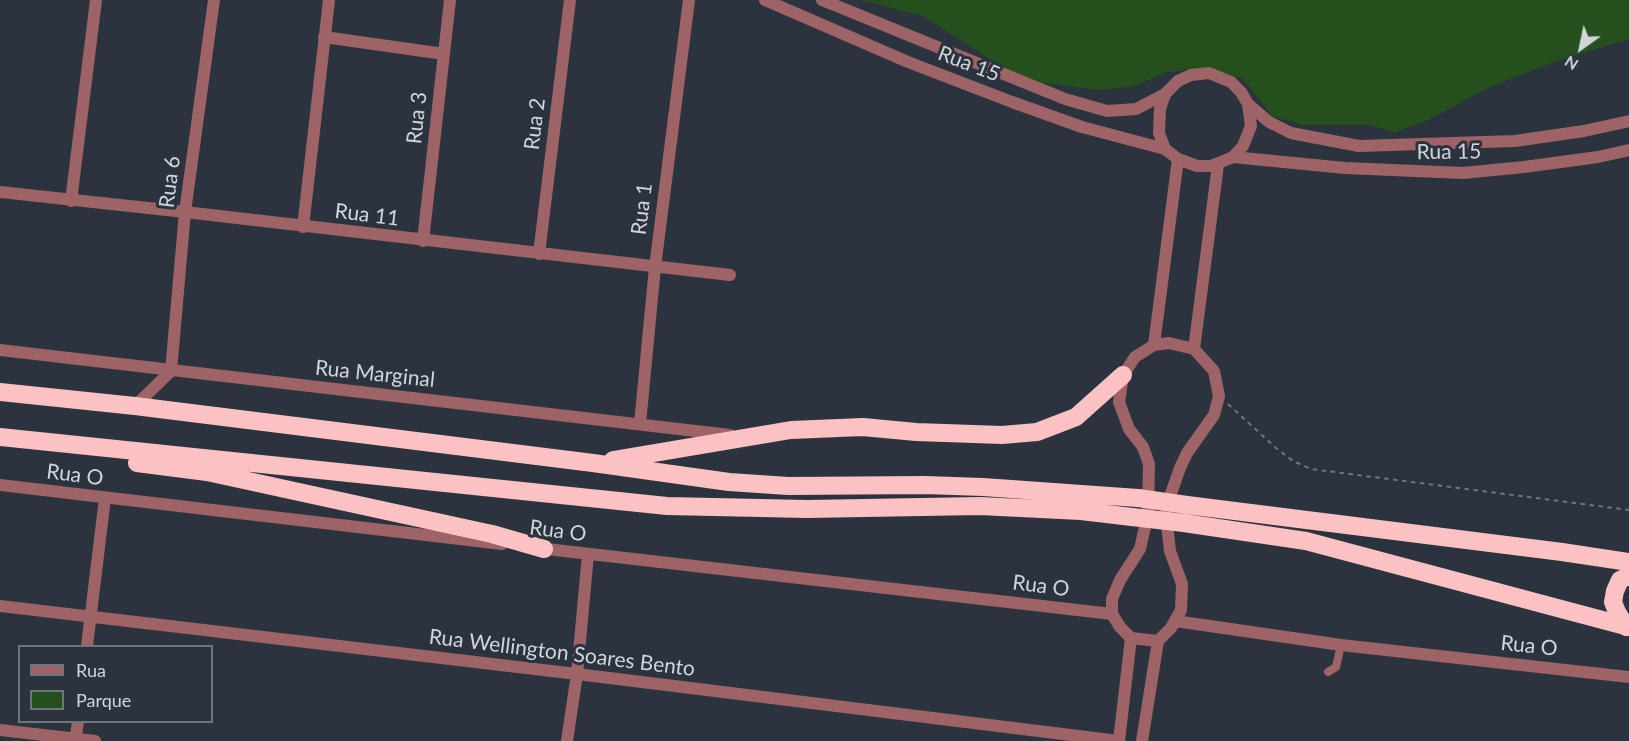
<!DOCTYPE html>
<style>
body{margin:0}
#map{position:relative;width:1629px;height:741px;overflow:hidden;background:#2b343e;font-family:Lato,sans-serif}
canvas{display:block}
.legend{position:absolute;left:18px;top:645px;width:195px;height:78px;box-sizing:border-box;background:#2b343e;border:2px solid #6d757d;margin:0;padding:8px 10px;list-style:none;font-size:18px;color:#d1d6dc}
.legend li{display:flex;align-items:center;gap:12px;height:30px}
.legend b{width:30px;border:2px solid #6d757d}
.north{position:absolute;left:1551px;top:18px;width:60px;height:60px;-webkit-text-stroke:4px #2b343e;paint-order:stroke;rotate:213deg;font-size:16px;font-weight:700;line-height:24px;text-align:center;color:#d1d6dc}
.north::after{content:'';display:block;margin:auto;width:21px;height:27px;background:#d1d6dc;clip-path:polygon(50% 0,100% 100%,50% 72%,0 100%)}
</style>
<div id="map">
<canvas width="1629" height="741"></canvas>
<ul class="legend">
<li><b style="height:8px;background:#9e6366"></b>Rua</li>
<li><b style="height:16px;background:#25501d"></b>Parque</li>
</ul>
<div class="north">N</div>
</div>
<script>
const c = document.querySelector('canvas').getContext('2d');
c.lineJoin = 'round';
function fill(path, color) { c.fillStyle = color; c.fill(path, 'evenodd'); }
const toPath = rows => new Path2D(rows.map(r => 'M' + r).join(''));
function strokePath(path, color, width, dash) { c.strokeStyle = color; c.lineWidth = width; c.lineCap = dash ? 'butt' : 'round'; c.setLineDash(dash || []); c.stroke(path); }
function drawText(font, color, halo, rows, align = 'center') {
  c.font = font + ' Lato,sans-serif'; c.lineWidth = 6; c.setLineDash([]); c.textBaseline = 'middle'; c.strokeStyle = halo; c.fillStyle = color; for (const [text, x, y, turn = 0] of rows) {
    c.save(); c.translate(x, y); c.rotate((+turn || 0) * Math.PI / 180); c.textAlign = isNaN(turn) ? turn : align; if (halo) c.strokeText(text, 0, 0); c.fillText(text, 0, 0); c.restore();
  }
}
fill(toPath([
 [861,0,1629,0,1629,39,1551,63,1488,88,1428,120,1395,132,1369,125,1303,125,1272,116,1243,79,1209,68,1166,72,1135,86,1100,90,1042,83,1010,72,923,16]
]), '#25501d');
strokePath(toPath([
 [1228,404,1276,448,1293,461,1311,469,1629,510]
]), '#6f767f', 2, [4.5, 4.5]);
strokePath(toPath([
 [1328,672,1336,667,1341,645]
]), '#9e6366', 8);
strokePath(toPath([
 [324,37,444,54],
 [0,192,185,212,730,275],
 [71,201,96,0],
 [303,227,329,0],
 [423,241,450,0],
 [539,254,570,0],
 [0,350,730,435],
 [135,406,171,371,185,212,214,0],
 [640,424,655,267,689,0],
 [0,485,502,544],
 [538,548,1112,614],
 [0,606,577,674,1119,741],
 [87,646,105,498],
 [0,730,95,741],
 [75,741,78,722],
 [567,741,577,674,588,554]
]), '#9e6366', 12);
strokePath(toPath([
 [765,0,908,62,1012,102,1082,127,1165,149],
 [822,0,1065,99,1107,111,1136,109,1165,94],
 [1248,104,1269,122,1291,133,1359,146,1515,141,1584,131,1629,121],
 [1233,157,1345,168,1463,173,1524,167,1598,157,1629,150],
 [1154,345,1178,159,1165,149,1159,133,1160,109,1165,94,1178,81,1191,75,1209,73,1231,82,1241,92,1248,104,1251,126,1243,146,1233,157,1211,166,1197,166,1178,159],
 [1194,349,1169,343,1154,345,1135,357,1123,375,1119,402,1129,429,1143,447,1149,464,1148,513,1140,549,1120,580,1112,599,1112,614,1120,627,1131,638,1158,641,1171,628,1181,610,1182,584,1170,551,1166,515,1168,502,1180,468,1187,453,1214,415,1219,396,1214,371,1194,349,1218,165],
 [1175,621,1341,645,1629,677],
 [1119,741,1131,638],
 [1142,741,1158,641]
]), '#9e6366', 12);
strokePath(toPath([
 [0,392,135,406,593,463,729,482,788,486,925,485,983,487,1138,498],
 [0,437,667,506,807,509,980,506,1081,511,1132,517],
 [613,460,791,430,863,427,916,432,1002,435,1037,432,1076,417,1123,375],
 [137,463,207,472,492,534,544,549],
 [1187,505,1562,552,1629,562],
 [1184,523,1306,541,1629,627],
 [1626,627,1617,612,1613,602,1615,591,1620,580,1629,576]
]), '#fcc1c3', 18);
strokePath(toPath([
 [1138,498,1187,505],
 [1132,517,1184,523]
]), '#fcc1c3', 18);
drawText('21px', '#d1d6dc', '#2b343e', [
 ["Rua 15",969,64,21],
 ["Rua 3",417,118,-84],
 ["Rua 2",535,124,-83],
 ["Rua 15",1449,152,-1],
 ["Rua 6",170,182,-83],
 ["Rua 1",642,209,-83],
 ["Rua 11",367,215,7],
 ["Rua Marginal",375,374,6],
 ["Rua O",75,475,7],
 ["Rua O",558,531,7],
 ["Rua O",1041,586,7],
 ["Rua O",1529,646,6],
 ["Rua Wellington Soares Bento",562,653,7]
]);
</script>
